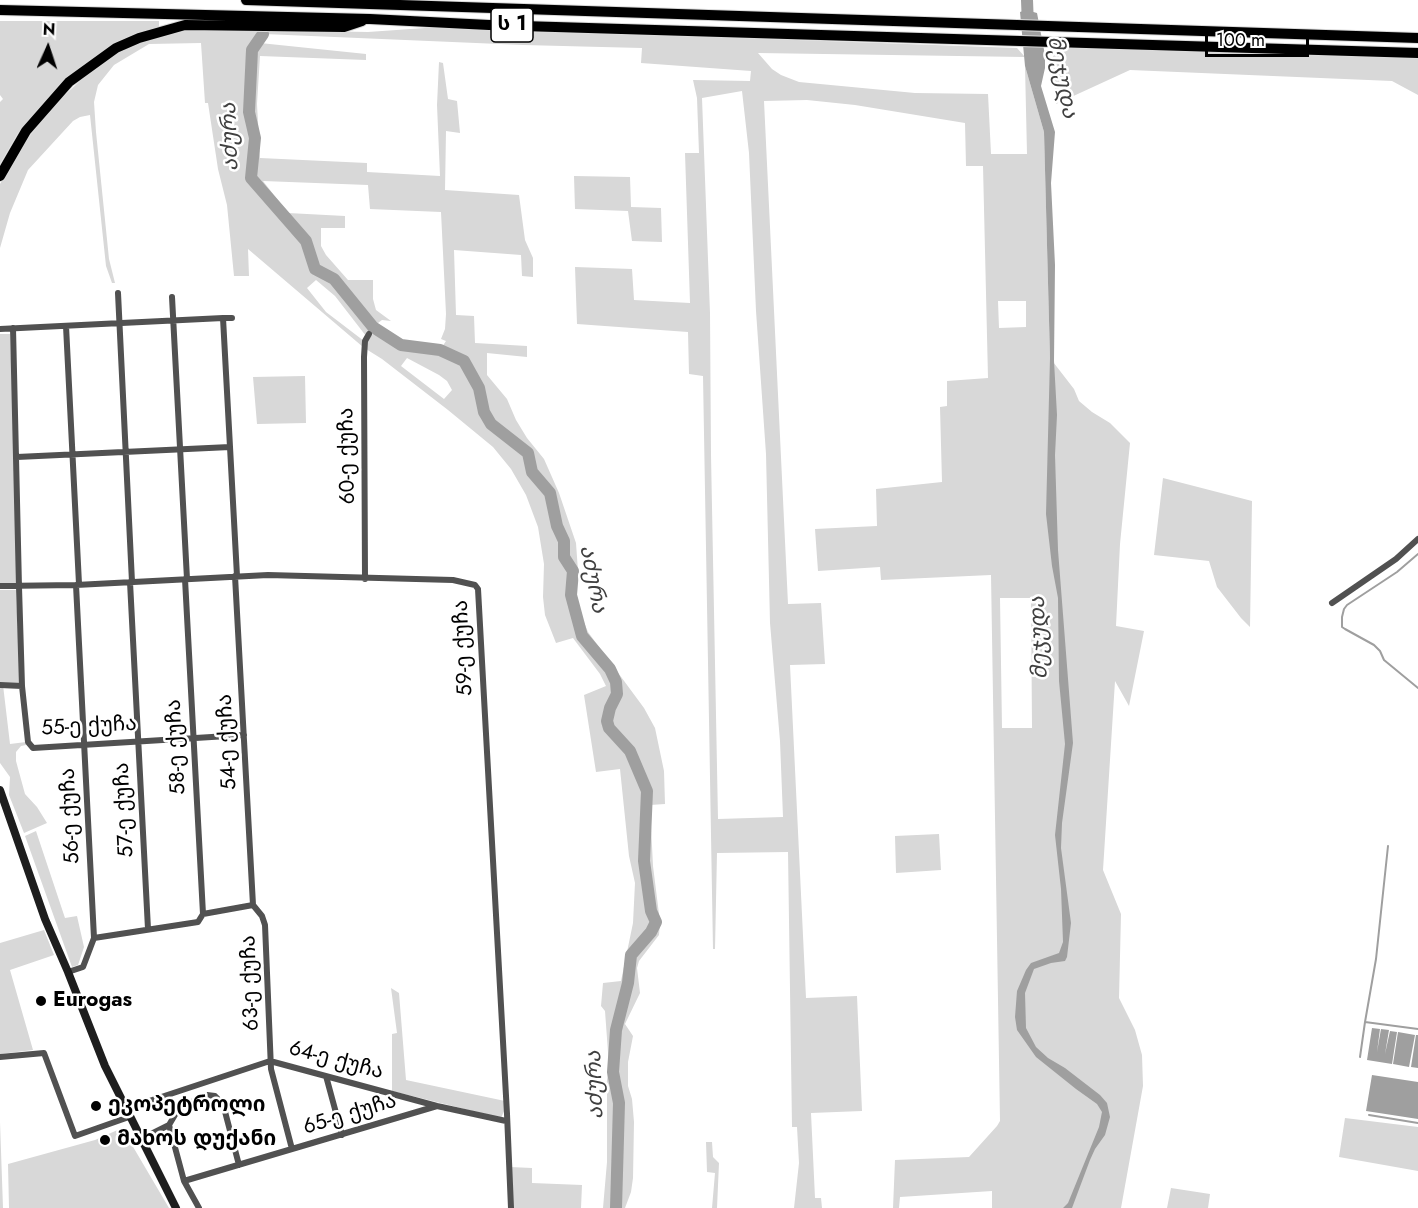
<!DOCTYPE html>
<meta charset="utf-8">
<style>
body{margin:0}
#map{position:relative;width:1418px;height:1208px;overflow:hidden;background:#fff;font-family:Jost,sans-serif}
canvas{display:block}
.north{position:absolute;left:18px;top:18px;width:60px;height:60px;-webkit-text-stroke:4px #fff;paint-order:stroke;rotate:3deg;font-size:16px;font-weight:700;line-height:24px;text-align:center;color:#000}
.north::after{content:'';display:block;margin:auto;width:21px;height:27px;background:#000;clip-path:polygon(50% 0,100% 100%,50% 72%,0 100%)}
.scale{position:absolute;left:1205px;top:30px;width:104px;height:27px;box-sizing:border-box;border:3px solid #000;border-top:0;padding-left:8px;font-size:18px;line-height:21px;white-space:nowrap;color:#000;-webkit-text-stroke:4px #fff;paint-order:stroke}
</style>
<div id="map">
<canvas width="1418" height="1208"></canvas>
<div class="north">N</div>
<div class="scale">100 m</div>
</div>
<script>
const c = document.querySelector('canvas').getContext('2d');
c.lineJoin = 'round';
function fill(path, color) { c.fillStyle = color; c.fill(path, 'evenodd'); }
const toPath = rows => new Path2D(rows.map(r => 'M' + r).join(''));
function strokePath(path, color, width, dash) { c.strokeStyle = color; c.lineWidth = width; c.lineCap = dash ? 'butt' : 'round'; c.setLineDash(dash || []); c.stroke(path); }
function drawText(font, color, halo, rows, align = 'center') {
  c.font = font + ' Jost,"Noto Sans Georgian",sans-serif'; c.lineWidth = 5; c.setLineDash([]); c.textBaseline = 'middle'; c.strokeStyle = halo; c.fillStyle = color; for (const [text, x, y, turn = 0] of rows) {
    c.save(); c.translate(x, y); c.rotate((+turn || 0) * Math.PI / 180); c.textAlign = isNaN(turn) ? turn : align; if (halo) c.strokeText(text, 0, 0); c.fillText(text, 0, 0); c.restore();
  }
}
fill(toPath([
 [0,21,159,21,159,27,60,86,18,133,0,164,0,102,3,99,0,95],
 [439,27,1017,48,1025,57,758,53,772,69,781,75,799,82,915,93,988,94,991,154,1027,154,1025,66,1044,132,1050,358,1074,389,1079,401,1092,412,1110,423,1130,443,1120,544,1116,626,1144,631,1129,706,1115,681,1103,870,1121,914,1119,998,1135,1030,1142,1055,1143,1086,1121,1208,992,1208,992,1191,900,1197,899,1208,893,1208,895,1160,969,1157,997,1126,1000,1121,991,575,881,580,880,567,818,571,815,529,877,526,876,489,942,482,940,407,947,406,947,381,988,378,983,166,966,166,965,123,855,105,807,100,764,101,788,604,821,603,825,664,790,665,806,998,857,996,862,1111,811,1113,815,1198,821,1198,822,1208,794,1208,799,1163,797,1127,792,1127,788,852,717,853,715,949,713,949,703,376,689,374,688,332,577,324,575,267,632,269,634,300,690,303,685,153,699,153,697,98,693,80,750,81,751,71,641,63,642,48,523,45,264,34,264,30,368,32],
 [742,91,749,153,756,311,766,454,770,623,780,741,783,817,718,819,711,455,710,313,702,98],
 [998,301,1026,301,1026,327,999,328],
 [1000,598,1031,598,1032,728,1002,728],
 [189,28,262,30,262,34,251,51,247,113,252,138,248,166,249,179,304,243,313,270,334,281,373,328,366,336,335,296,316,280,307,288,326,312,364,341,363,347,248,249,249,276,234,276,227,205,218,169,208,103,205,103,201,43,149,44,114,65,98,85,94,102,96,132,109,259,115,283,112,283,106,266,90,115,80,117,73,121,28,170,10,213,0,248,0,184,23,145,50,109,96,66,123,50,145,41],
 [1052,42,1418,53,1418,95,1392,81,1130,70,1056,104],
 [260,43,366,54,366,60,260,56,257,104,260,158,367,163,367,172,440,176,437,105,439,62,443,63,448,99,457,101,460,133,446,131,445,190,519,195,525,240,533,258,533,277,522,276,521,255,454,250,456,315,474,316,475,343,527,346,527,357,487,353,487,375,507,399,516,420,527,438,544,459,559,493,576,543,578,571,576,590,578,608,588,632,644,708,655,728,664,771,665,804,650,805,653,866,660,922,659,935,639,961,637,968,640,993,625,1024,633,1036,628,1062,628,1086,632,1099,634,1122,633,1178,631,1192,625,1208,513,1208,510,1167,532,1168,532,1183,582,1185,581,1208,603,1208,607,1162,607,1093,602,1094,606,1087,609,1066,605,1011,601,1006,603,983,621,981,633,923,635,883,629,856,620,769,596,772,584,695,606,686,600,674,573,638,556,643,545,615,543,597,544,564,538,527,526,495,511,469,493,447,448,410,382,359,366,349,367,342,376,329,401,345,440,350,446,341,441,339,445,329,446,314,441,212,370,209,368,185,263,181,288,213,345,216,345,228,321,228,321,246,326,255,348,280,373,280,373,299,376,310,391,321,382,320,374,326,336,277,316,267,306,238,253,178,256,137,251,113,254,51],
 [407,358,439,375,447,381,452,390,444,399,401,366],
 [574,176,630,177,631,207,661,208,662,242,632,241,628,211,575,209],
 [0,334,10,334,20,584,0,583],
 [305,376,306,423,257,424,253,377],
 [1163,478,1252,501,1250,627,1241,618,1217,587,1209,561,1154,555],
 [0,590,16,590,20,683,0,683],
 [0,685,3,685,10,744,26,742,26,745,21,746,16,752,16,761,25,794,37,807,47,823,24,833,9,795,10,777,0,763],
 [36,831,65,918,77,916,84,947,78,965,72,967,25,836],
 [939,834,941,870,896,873,895,836],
 [44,930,54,955,10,970,33,1050,0,1054,0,943],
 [391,988,399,993,406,1080,505,1101,505,1109,501,1118,392,1091,392,1034,397,1033],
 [1345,1118,1418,1127,1418,1171,1339,1157],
 [0,1122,3,1208,0,1208],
 [122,1128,169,1208,9,1208,8,1164,95,1140],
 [706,1142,712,1142,713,1157,719,1163,717,1208,712,1208,715,1173,707,1172],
 [1171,1188,1210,1194,1208,1208,1167,1208]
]), '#d8d8d8');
fill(toPath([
 [1026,10,1037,13,1045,55,1045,68,1041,86,1055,132,1051,183,1055,265,1054,361,1057,415,1055,455,1058,550,1073,743,1062,823,1061,848,1071,923,1067,957,1065,961,1051,963,1034,969,1025,993,1026,1028,1036,1047,1048,1058,1065,1068,1100,1095,1107,1103,1110,1117,1105,1135,1095,1149,1090,1160,1072,1208,1063,1208,1068,1203,1099,1127,1102,1112,1097,1104,1076,1089,1036,1057,1017,1030,1015,1017,1017,991,1026,970,1031,963,1059,953,1063,942,1061,889,1055,835,1065,744,1059,681,1058,598,1052,566,1046,514,1050,358,1044,132,1025,66,1020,12],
 [1372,1028,1380,1029,1377,1052,1381,1029,1389,1030,1385,1054,1390,1031,1397,1032,1392,1064,1367,1060],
 [1398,1032,1415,1035,1409,1067,1393,1064],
 [1416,1035,1418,1035,1418,1068,1411,1067],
 [1372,1075,1418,1082,1418,1119,1366,1111]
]), '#9f9f9f');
strokePath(toPath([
 [1418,554,1397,572,1347,605,1344,609,1342,617,1342,627,1345,629,1374,645,1380,651,1384,660,1418,688],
 [1365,1022,1376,959,1388,846],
 [1360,1057,1365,1022,1418,1029],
 [1369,1115,1418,1123]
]), '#9f9f9f', 2);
strokePath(toPath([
 [1027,0,1028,26],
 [263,34,252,50,249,112,255,138,251,178,306,241,315,269,334,279,373,327,401,345,440,350,464,361,479,388,484,412,491,424,528,453,532,472,550,493,557,526,564,541,564,557,573,571,571,595,582,636,610,669,616,682,617,694,610,708,607,721,609,728,630,751,647,791,644,861,651,911,656,922,651,932,631,955,628,983,616,1030,613,1072,619,1103,616,1208]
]), '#9f9f9f', 12);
const motorway = toPath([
 [246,0,1418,38],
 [0,10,370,19,489,25,1418,53],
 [0,176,26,131,69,82,116,48,139,38,185,25,344,27,362,21]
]);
strokePath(motorway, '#dbdbdb', 12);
strokePath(toPath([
 [118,293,132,582],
 [172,297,187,579],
 [232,318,223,318,237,576],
 [66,326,79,584],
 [13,328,19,587,22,686,28,742,33,748,244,735],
 [0,329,223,318],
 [17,457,230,447],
 [235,576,253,905],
 [185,579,203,914],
 [365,579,364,357,365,341,369,334],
 [130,582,148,929],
 [76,585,94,938],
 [0,586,76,585,268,575,453,580,475,585,478,589,507,1114,511,1208],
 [1332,603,1396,559,1418,539],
 [0,685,22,686],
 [253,905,262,916,265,925,271,1069,292,1149],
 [203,914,253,905],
 [68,972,83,967,94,938,198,922,203,914],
 [0,1057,44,1053,75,1136,129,1117],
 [326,1076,342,1135],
 [207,1095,215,1096,223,1104,239,1165],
 [125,1109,270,1061,437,1106,506,1121],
 [169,1125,184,1181,199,1208],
 [169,1125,179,1108,207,1095],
 [141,1139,169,1125],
 [184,1181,437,1106]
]), '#515151', 6);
strokePath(toPath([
 [0,790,45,919,68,972,105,1066,176,1208]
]), '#1e1e1e', 8);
strokePath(motorway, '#000', 10);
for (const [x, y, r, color] of [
 [41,1001,6,"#000"],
 [96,1106,6,"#000"],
 [105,1140,6,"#000"]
]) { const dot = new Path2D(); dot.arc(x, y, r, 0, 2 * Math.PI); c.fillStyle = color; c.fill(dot); strokePath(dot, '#fff', 2); }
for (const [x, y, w] of [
 [512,25,42]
]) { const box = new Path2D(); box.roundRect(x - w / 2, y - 17, w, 34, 4.5); c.fillStyle = '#fff'; c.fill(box); strokePath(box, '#000', 1.5); }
drawText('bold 20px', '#000', null, [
 ["ს 1",512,25]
]);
drawText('21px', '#000', '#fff', [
 ["60-ე ქუჩა",348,456,-91],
 ["59-ე ქუჩა",464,648,-93],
 ["55-ე ქუჩა",89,727,-3],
 ["54-ე ქუჩა",228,742,-93],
 ["58-ე ქუჩა",177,747,-93],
 ["57-ე ქუჩა",125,810,-93],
 ["56-ე ქუჩა",71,816,-93],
 ["63-ე ქუჩა",251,983,-92],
 ["64-ე ქუჩა",336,1061,15],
 ["65-ე ქუჩა",350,1115,-17]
]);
drawText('bold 21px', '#000', '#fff', [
 ["Eurogas",53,1001],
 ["ეკოპეტროლი",108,1106],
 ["მახოს დუქანი",117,1140]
], 'left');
drawText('italic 22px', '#404040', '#fff', [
 ["მეჯუდა",1061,77,79],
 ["აძურა",231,137,-92],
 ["აძურა",592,579,79],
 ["მეჯუდა",1040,638,-92],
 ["აძურა",596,1085,-92]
]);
</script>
